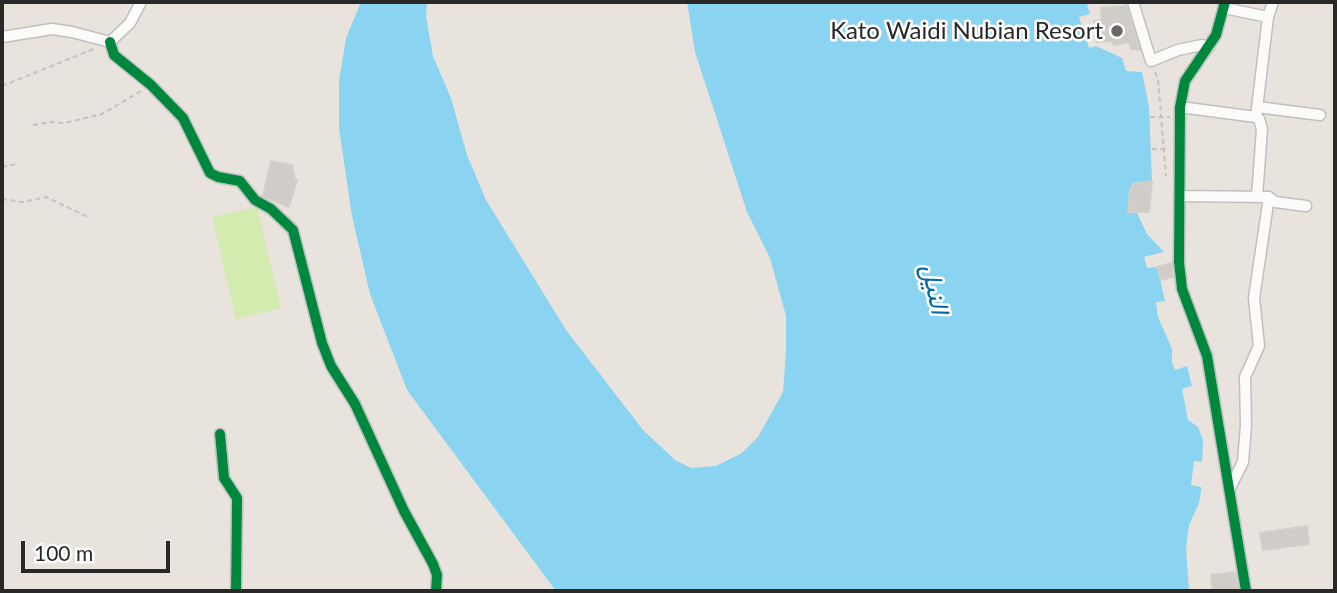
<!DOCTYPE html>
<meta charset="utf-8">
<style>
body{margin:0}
#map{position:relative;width:1337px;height:593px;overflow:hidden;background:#e8e3dd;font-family:Lato,sans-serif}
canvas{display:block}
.frame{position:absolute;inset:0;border:4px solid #282828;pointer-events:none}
.scale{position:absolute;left:21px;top:541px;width:149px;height:32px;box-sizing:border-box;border:4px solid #282828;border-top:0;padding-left:9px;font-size:21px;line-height:24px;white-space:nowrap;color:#282828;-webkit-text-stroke:5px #fff;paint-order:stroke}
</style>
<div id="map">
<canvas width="1337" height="593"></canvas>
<div class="frame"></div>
<div class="scale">100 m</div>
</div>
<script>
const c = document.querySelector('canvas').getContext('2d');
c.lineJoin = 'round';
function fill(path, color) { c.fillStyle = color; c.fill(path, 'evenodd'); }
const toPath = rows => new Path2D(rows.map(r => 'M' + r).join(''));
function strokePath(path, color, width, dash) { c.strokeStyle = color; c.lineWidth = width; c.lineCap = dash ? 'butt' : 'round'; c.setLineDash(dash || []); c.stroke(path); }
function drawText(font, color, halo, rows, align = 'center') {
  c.font = font + ' Lato,Vazirmatn,sans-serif'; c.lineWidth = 5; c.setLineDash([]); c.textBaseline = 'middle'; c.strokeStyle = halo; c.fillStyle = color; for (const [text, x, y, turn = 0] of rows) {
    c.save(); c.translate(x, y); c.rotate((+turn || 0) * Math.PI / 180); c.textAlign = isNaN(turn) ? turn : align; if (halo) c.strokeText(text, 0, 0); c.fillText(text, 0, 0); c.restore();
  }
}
fill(toPath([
 [257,207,281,308,236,319,212,217]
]), '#d4ebaf');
fill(toPath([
 [361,2,427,2,426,16,433,56,451,98,467,155,486,200,566,330,603,378,643,430,675,460,691,468,716,466,742,453,758,437,783,392,786,352,786,316,770,258,747,212,712,104,695,52,687,2,1091,2,1087,5,1090,14,1079,17,1089,48,1096,46,1122,58,1126,71,1142,72,1149,107,1152,181,1133,184,1130,191,1128,212,1137,213,1147,234,1164,252,1144,257,1147,268,1157,267,1165,301,1156,302,1158,317,1172,349,1172,363,1175,370,1187,366,1192,386,1182,389,1188,420,1198,427,1203,440,1201,491,1199,503,1189,525,1186,549,1189,591,556,591,407,390,370,294,352,216,339,128,339,81,346,38]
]), '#8ad4f1');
fill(toPath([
 [1194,461,1203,462,1205,488,1191,485]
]), '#e8e3dd');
const building = toPath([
 [1126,6,1140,50,1131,49,1129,42,1114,45,1112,41,1097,42,1094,21,1102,20,1101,8,1126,6],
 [271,161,292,165,295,180,297,180,289,207,263,196,271,161],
 [1152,181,1149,212,1128,212,1130,191,1133,184,1152,181],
 [1172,263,1173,277,1161,280,1157,267,1172,263],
 [1307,526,1309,544,1263,550,1260,533,1307,526],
 [1235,572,1239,591,1213,591,1211,575,1235,572]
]);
fill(building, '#d0cdc9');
strokePath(building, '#d3cfc9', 2);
const street = toPath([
 [1133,2,1151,61,1178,50,1202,45,1209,47],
 [1225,2,1216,35,1185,81,1180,107,1179,262,1182,289,1207,356,1246,591],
 [1224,8,1268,17],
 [2,37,52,29,72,32,110,42],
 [110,42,114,55,151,85,183,118,210,173,218,177,240,181,255,200,271,209,293,230,322,343,331,366,355,404,404,511,433,564,437,575,436,591],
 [110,42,130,23,141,2],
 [1180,107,1256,117],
 [1257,107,1320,115],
 [1179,196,1269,197,1275,202,1306,206],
 [1257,197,1262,129,1259,119,1256,117,1268,17,1273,2],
 [220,434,224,478,237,498,237,504,236,591],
 [1230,488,1243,462,1246,425,1245,377,1259,346,1254,298,1269,197]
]);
strokePath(street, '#c1bfbf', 13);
strokePath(toPath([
 [1155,72,1158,79,1166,176],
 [2,86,96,48],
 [1150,117,1170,117],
 [33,125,51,122,64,123,102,114,141,91],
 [1152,149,1169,149],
 [2,167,17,164],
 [2,199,23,202,46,197,90,218]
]), '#c4c3c3', 2, [5, 3.5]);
strokePath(street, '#fcfbfa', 10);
strokePath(toPath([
 [1225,2,1216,35,1185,81,1180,107,1179,262,1182,289,1207,356,1246,591],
 [110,42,114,55,151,85,183,118,210,173,218,177,240,181,255,200,271,209,293,230,322,343,331,366,355,404,404,511,433,564,437,575,436,591],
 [220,434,224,478,237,498,237,504,236,591]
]), '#00873e', 10);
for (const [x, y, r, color] of [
 [1117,31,7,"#6b6967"]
]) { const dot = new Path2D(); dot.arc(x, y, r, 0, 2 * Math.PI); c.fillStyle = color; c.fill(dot); strokePath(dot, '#fff', 2.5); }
drawText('24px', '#282828', '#fff', [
 ["Kato Waidi Nubian Resort",1103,31]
], 'right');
drawText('italic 26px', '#0268a3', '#fff', [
 ["النيل",935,289,78]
]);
</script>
